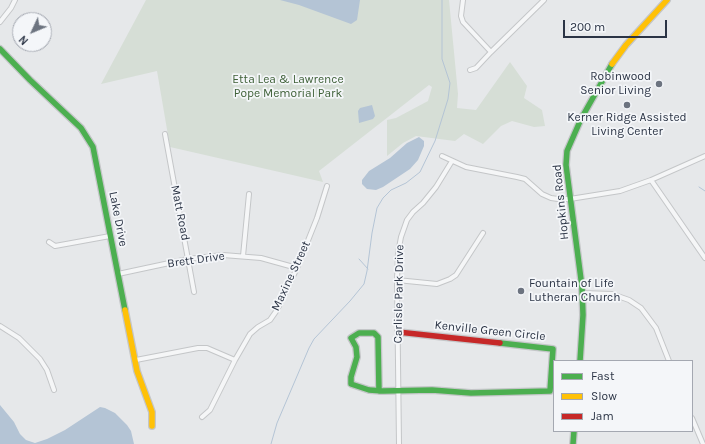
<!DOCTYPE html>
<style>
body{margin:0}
#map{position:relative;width:705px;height:444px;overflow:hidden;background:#e6e8ea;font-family:Karla,sans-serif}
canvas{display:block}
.legend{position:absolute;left:553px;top:360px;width:140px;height:72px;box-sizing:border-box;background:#f4f6f9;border:1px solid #a4a8b1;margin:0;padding:5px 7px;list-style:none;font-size:12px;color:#2b3445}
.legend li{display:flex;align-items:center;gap:8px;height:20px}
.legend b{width:20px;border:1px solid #a4a8b1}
.north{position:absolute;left:12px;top:12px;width:40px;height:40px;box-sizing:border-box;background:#f4f6f9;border:1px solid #a4a8b1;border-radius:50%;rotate:226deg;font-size:11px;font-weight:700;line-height:16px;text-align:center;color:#2b3445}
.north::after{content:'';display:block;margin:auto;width:14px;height:18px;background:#6c737f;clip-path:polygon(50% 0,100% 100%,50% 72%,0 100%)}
.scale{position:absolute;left:563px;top:20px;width:104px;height:18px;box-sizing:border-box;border:2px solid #2b3445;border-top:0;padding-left:5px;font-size:12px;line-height:14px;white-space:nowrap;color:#2b3445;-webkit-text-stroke:3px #f4f6f9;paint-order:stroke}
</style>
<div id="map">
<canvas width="705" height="444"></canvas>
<ul class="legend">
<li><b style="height:5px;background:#4caf50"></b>Fast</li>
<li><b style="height:5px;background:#ffc107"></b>Slow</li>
<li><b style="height:5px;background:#c62828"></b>Jam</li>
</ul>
<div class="north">N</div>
<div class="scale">200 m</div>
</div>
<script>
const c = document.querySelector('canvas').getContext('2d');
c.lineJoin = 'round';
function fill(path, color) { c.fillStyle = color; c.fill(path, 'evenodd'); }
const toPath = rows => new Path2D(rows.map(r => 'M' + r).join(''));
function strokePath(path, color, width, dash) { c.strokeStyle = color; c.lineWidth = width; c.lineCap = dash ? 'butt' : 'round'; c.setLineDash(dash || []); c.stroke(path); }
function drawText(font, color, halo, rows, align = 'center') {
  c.font = font + ' Karla,sans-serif'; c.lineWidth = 3.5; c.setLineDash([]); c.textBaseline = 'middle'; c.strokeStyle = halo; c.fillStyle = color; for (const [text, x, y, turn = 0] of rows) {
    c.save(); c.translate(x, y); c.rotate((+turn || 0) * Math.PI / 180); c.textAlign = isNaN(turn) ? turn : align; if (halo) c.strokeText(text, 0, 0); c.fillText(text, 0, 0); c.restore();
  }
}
fill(toPath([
 [146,0,449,0,458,94,457,108,476,110,510,62,527,86,524,98,542,110,545,126,534,127,512,121,501,126,483,144,464,134,455,141,416,136,403,143,387,156,387,120,396,118,428,101,432,87,429,85,319,171,323,182,170,147,157,71,101,84]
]), '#d6ded6');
fill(toPath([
 [280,0,360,0,357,20,351,24,299,5],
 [372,105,375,116,373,119,359,123,358,111,360,108],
 [419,137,424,141,424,146,418,160,410,169,383,187,376,190,367,189,362,184,362,180,369,171,390,158,407,143],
 [0,405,14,422,20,434,26,440,35,443,47,439,65,430,97,409,100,407,105,408,115,413,127,425,131,431,134,444,0,444]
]), '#b4c4d5');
strokePath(toPath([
 [699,187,705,191],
 [359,259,368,269],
 [271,444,277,423,309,348,314,339,350,301,364,284,367,271,372,233,377,208,383,198,391,190,406,183,420,172,435,141,448,99,450,83,442,59,442,0]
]), '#b4c4d5', 1);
const street = toPath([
 [463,0,461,16,463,22,491,52,476,68,470,70],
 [0,22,11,8,15,0],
 [491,52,544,0],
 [165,134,194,292],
 [442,156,466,167,517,177,525,179,542,194,551,198,558,199,570,199,620,191,651,180,705,156],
 [651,180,705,258],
 [49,242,55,246,110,236],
 [243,256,249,194],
 [118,274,188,259,223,255,261,258,297,268],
 [397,280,437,284,450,279,456,275,483,233],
 [582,293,612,294,629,300,641,308,656,328,669,361],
 [0,326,19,338,40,359,47,370,54,390],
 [136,360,198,348,207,348,235,360],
 [202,417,210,410,235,360,250,334,258,327,270,320,277,310,297,268,317,218,327,186],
 [692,418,703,444],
 [399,444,397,280,398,253,401,237,407,220,413,212,423,203,436,187,452,161]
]);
const fast = toPath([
 [0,49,30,80,81,128,93,147,125,310],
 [580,361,583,315,582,287,566,165,567,151,581,119,612,64],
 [379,391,378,337,374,333,359,333,351,338,356,347,357,357,351,377,351,384,369,390,383,391,432,390,471,393,550,391,553,349,500,343],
 [573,444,574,431]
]);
const slow = toPath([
 [612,64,626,45,667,0],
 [125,310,137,371,152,412,152,426]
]);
const jam = toPath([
 [398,332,500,343]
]);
strokePath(street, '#c4c6c8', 6);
strokePath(fast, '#c4c6c8', 8);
strokePath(slow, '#c4c6c8', 8);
strokePath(jam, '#c4c6c8', 8);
strokePath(street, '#f5f6f7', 4);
strokePath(fast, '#4caf50', 5.5);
strokePath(slow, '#ffc107', 5.5);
strokePath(jam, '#c62828', 5.5);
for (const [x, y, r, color] of [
 [659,84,4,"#6c737f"],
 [627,105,4,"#6c737f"],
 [521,291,4,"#6c737f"]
]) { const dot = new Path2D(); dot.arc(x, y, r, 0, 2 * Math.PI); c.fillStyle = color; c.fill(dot); strokePath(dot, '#f4f6f9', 1.5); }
drawText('12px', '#2b3445', '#f4f6f9', [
 ["Robinwood",651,77],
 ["Senior Living",651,91],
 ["Kerner Ridge Assisted",627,118,"center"],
 ["Living Center",627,132,"center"],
 ["Fountain of Life",529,284,"left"],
 ["Lutheran Church",529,298,"left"]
], 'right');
drawText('12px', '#3f6138', '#f4f6f9', [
 ["Etta Lea & Lawrence",288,80],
 ["Pope Memorial Park",288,94]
]);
drawText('12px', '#2b3445', '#f4f6f9', [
 ["Hopkins Road",561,202,-96],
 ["Matt Road",180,213,79],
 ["Lake Drive",118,219,79],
 ["Brett Drive",196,260,-8],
 ["Maxine Street",291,276,-65],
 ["Carlisle Park Drive",399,294,-89],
 ["Kenville Green Circle",490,331,6]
]);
</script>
